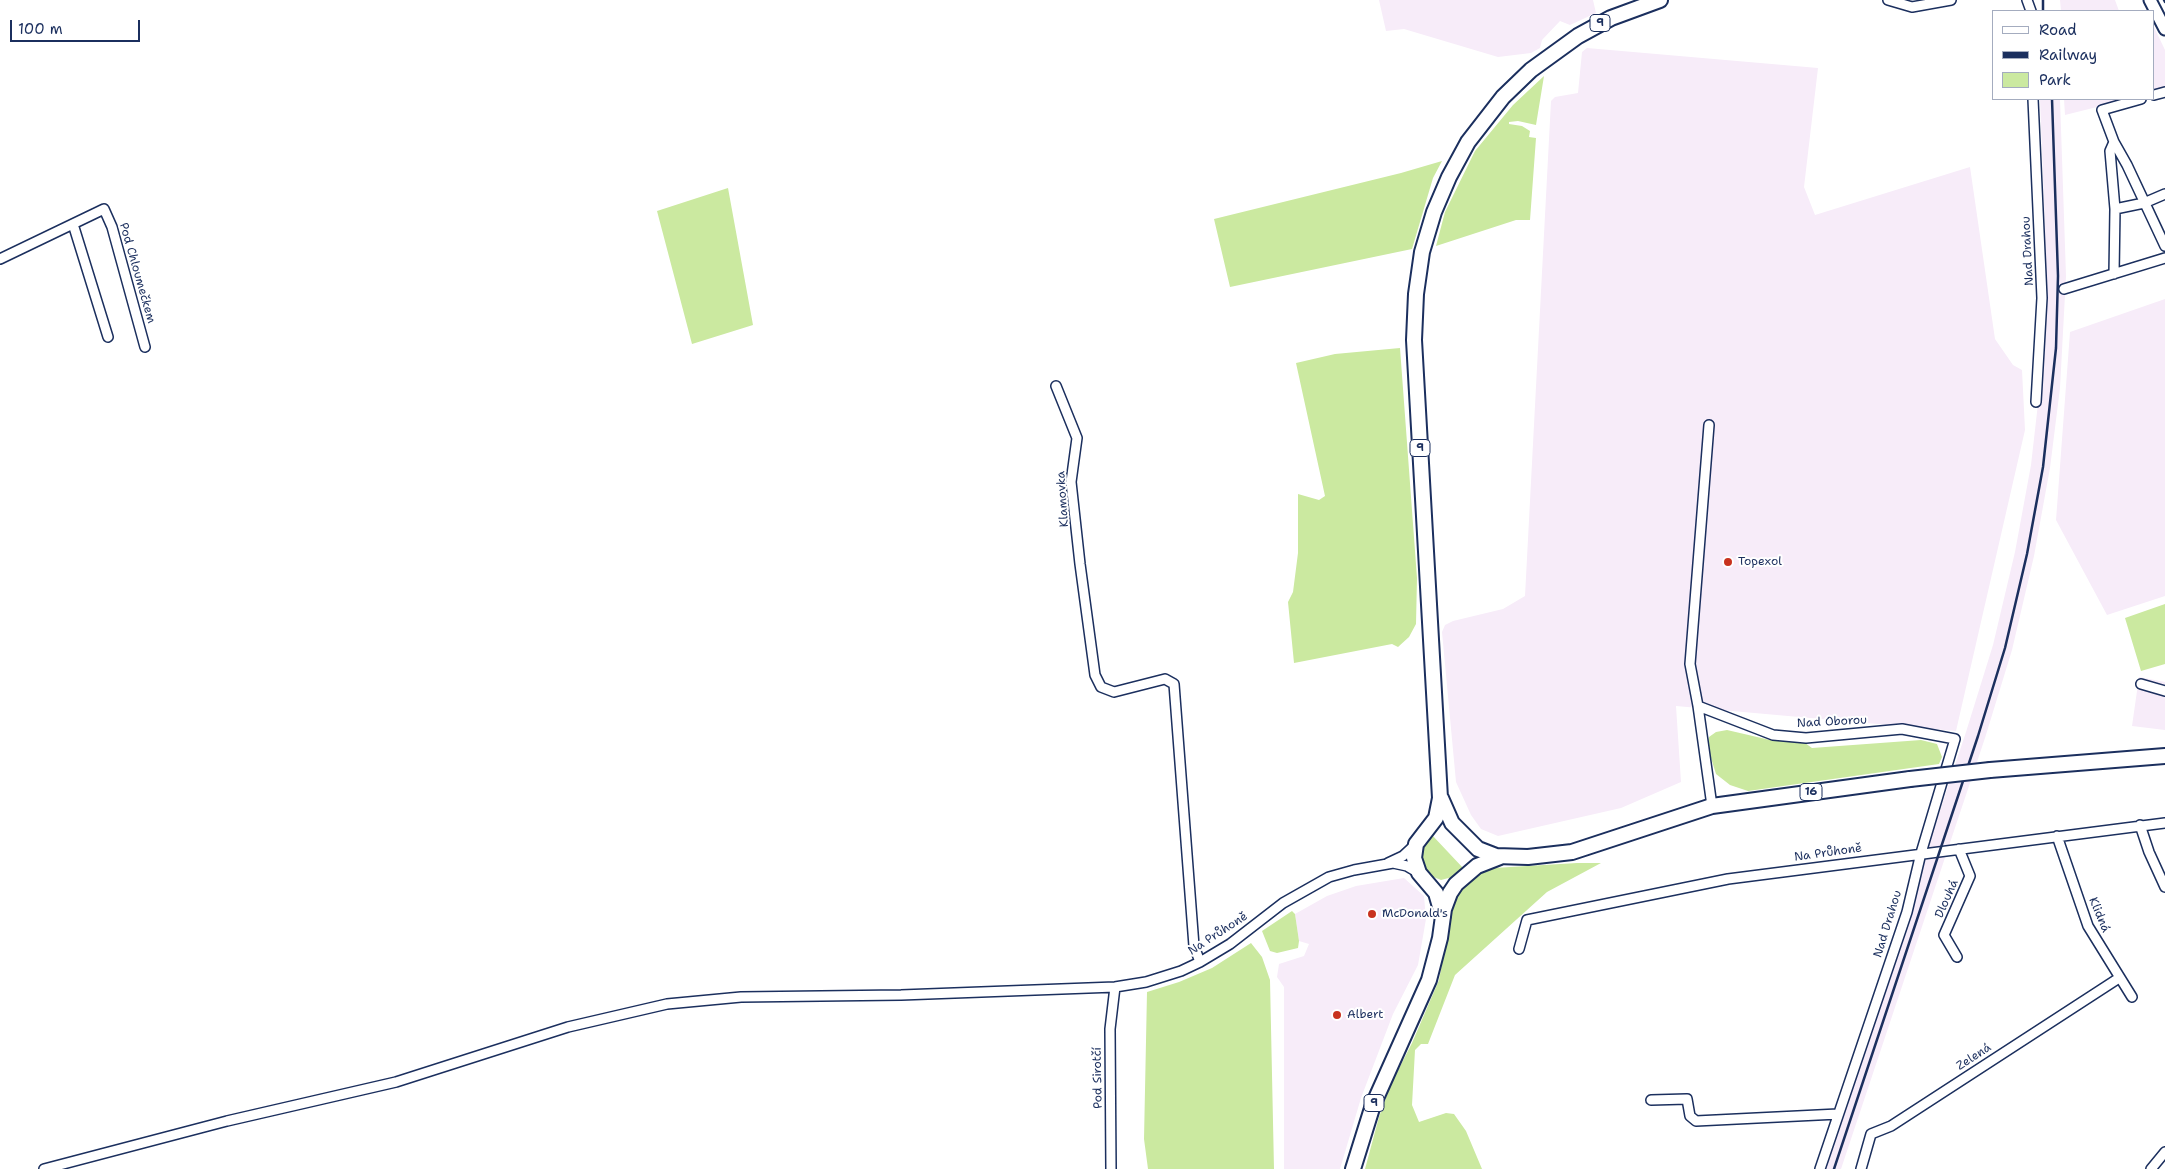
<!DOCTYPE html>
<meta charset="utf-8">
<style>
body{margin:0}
#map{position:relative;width:2165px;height:1169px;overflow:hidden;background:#fff;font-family:"Shantell Sans",sans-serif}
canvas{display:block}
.legend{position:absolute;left:1992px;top:10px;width:162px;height:90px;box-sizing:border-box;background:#fff;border:1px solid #a4acbf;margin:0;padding:6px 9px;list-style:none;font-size:15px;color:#1b2f5e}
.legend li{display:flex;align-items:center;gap:10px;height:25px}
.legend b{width:25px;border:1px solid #a4acbf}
.scale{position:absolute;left:10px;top:20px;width:130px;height:22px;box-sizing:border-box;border:2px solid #1b2f5e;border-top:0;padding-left:6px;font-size:15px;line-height:18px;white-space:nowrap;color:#1b2f5e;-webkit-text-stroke:4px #fff;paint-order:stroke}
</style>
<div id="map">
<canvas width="2165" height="1169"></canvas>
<ul class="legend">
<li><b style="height:6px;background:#fff"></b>Road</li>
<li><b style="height:6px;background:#1b2f5e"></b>Railway</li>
<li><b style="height:14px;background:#cbe9a0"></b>Park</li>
</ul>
<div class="scale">100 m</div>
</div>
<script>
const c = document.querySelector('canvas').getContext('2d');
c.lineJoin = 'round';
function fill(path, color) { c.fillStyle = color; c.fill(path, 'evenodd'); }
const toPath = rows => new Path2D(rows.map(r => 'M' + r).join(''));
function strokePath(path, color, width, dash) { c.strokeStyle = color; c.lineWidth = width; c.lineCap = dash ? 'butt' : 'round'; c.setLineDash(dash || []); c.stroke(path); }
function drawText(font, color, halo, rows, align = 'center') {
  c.font = font + ' "Shantell Sans",sans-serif'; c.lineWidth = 4; c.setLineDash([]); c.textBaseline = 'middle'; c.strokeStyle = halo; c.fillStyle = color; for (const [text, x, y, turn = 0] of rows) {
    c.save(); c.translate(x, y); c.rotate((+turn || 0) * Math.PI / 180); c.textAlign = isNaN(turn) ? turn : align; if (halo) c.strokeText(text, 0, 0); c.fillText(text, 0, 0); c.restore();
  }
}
fill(toPath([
 [1379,0,1593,0,1596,13,1570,25,1560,21,1542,40,1540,48,1531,53,1498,57,1404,29,1386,31],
 [2060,0,2115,0,2119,11,2061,11],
 [2154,27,2165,50,2165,89,2154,92],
 [1587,48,1818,68,1804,187,1815,215,1970,167,1995,339,2013,365,2022,370,2025,430,1956,731,1676,706,1681,782,1621,808,1498,836,1481,829,1471,815,1456,782,1442,632,1445,625,1453,621,1503,609,1525,596,1551,101,1555,97,1578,93,1582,52],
 [2040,99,2060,99,2066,276,2060,388,2050,468,2034,556,2012,650,1985,738,1841,1169,1821,1169,1966,732,1993,645,2015,552,2031,465,2040,386,2045,324,2045,229],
 [2064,99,2129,99,2065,115],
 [2165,299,2165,596,2107,615,2056,520,2070,332],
 [2139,677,2165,682,2165,730,2132,726],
 [1404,878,1424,896,1426,919,1418,965,1393,1014,1361,1098,1340,1169,1284,1169,1284,987,1277,977,1279,964,1304,956,1309,944,1299,941,1295,914,1327,896,1356,886]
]), '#f7ecf9');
fill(toPath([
 [1544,76,1536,125,1518,121,1509,122,1509,124,1522,126,1530,131,1529,137,1536,138,1530,220,1516,220,1436,246,1445,212,1475,151,1513,105],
 [1442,161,1433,178,1412,249,1230,287,1214,219,1401,173],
 [728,188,753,325,692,344,657,211],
 [1400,348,1417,578,1416,624,1409,637,1398,647,1392,644,1294,663,1288,602,1293,592,1298,553,1298,494,1319,500,1325,496,1296,363,1335,354],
 [2165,604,2165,664,2141,671,2125,618],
 [1727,730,1770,740,1805,743,1812,748,1921,740,1937,744,1942,757,1939,764,1748,791,1730,785,1716,774,1707,745,1709,737,1716,732],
 [1432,835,1464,869,1456,876,1441,880,1431,876,1423,868,1420,858,1422,847],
 [1577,863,1601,863,1547,892,1455,975,1428,1044,1421,1044,1415,1050,1412,1105,1419,1122,1446,1113,1454,1114,1466,1131,1482,1169,1365,1169,1379,1117,1391,1084,1412,1043,1439,980,1454,898,1465,884,1480,873,1494,868],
 [1292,911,1295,914,1299,941,1298,948,1277,953,1270,951,1262,931],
 [1251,943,1262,957,1270,980,1274,1169,1148,1169,1144,1139,1147,992,1179,982,1212,968]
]), '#cbe9a0');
const minor = toPath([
 [1888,0,1912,7,1951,0],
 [2027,0,2031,11],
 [2154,95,2165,92],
 [2033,99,2042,298,2036,402],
 [2141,99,2102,110,2114,142,2127,165,2165,246],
 [2114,142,2110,151,2115,209,2114,274],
 [2115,209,2144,203,2165,194],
 [73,224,108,337],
 [0,259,104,209,112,227,145,347],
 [2064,289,2165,258],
 [1056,386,1077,438,1071,482,1080,564,1095,675,1101,687,1114,692,1165,679,1174,684,1194,946,1200,962],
 [1709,425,1690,664,1698,706,1773,735,1806,738,1902,729,1955,739,1921,853,1907,912,1820,1169],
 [2141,684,2165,691],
 [1698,706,1712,806],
 [2140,825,2149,852,2165,887],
 [2057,836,2088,926,2132,997],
 [1388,863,1403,856,1416,844],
 [1519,949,1527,920,1728,879,2165,823],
 [1957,957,1944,935,1970,876,1959,849],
 [1651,1100,1687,1099,1690,1116,1696,1121,1838,1114],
 [44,1169,227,1121,396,1082,568,1027,667,1004,741,997,901,995,1115,987,1146,982,1181,971,1200,962,1230,944,1283,903,1329,877,1354,870,1393,863,1407,866,1419,873],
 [1111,1169,1110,1029,1115,987],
 [1861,1169,1871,1134,1891,1126,2119,978],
 [2151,1169,2165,1152]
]);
const tertiary = toPath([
 [2150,0,2165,29]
]);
const primary = toPath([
 [1990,770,2165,756],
 [1441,798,1452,823,1478,849,1496,856,1528,857,1572,852,1712,806,1910,779],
 [1443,917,1436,893,1419,873,1414,858,1416,844,1436,818,1440,798,1414,340,1416,294,1422,252,1434,212,1449,177,1468,142,1503,97,1531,70,1578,36,1611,18,1660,0],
 [1353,1169,1373,1105,1429,980,1440,938,1444,909,1450,893,1456,884,1477,866,1500,857]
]);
strokePath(minor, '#1b2f5e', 12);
strokePath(tertiary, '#1b2f5e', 15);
strokePath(primary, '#1b2f5e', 18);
strokePath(minor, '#fff', 9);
strokePath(tertiary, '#fff', 11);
strokePath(primary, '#fff', 14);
strokePath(toPath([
 [2043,0,2043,11],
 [2164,0,2165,2],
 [1834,1169,1978,736,2005,648,2027,554,2043,467,2056,348,2058,276,2052,99]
]), '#1b2f5e', 2.5);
const primaryBridge = toPath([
 [1910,779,1990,770]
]);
strokePath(primaryBridge, '#1b2f5e', 18, []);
strokePath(primaryBridge, '#fff', 14);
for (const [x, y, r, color] of [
 [1728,562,5,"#c8321e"],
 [1372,914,5,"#c8321e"],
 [1337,1015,5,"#c8321e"]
]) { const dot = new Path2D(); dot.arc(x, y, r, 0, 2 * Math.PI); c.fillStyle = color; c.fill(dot); strokePath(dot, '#fff', 2); }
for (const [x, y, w] of [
 [1600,23,20],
 [1420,448,20],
 [1811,792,22],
 [1374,1103,20]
]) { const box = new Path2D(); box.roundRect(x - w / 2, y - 8.5, w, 17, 4); c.fillStyle = '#fff'; c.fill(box); strokePath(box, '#1b2f5e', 1); }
drawText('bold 11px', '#1b2f5e', null, [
 ["9",1600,23],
 ["9",1420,448],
 ["16",1811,792],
 ["9",1374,1103]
]);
drawText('12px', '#1b2f5e', '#fff', [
 ["Nad Drahou",2028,251,-93],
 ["Pod Chloumečkem",137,273,74],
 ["Klamovka",1063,499,-94],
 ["Nad Oborou",1832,722,-3],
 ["Na Průhoně",1828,853,-8],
 ["Dlouhá",1947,899,-66],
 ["Klidná",2099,915,67],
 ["Nad Drahou",1888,924,-73],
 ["Na Průhoně",1218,934,-33],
 ["Zelená",1974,1057,-33],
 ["Pod Sirotčí",1098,1078,-91]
]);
drawText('12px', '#1b2f5e', '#fff', [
 ["Topexol",1738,562],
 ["McDonald's",1382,914],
 ["Albert",1347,1015]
], 'left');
</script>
